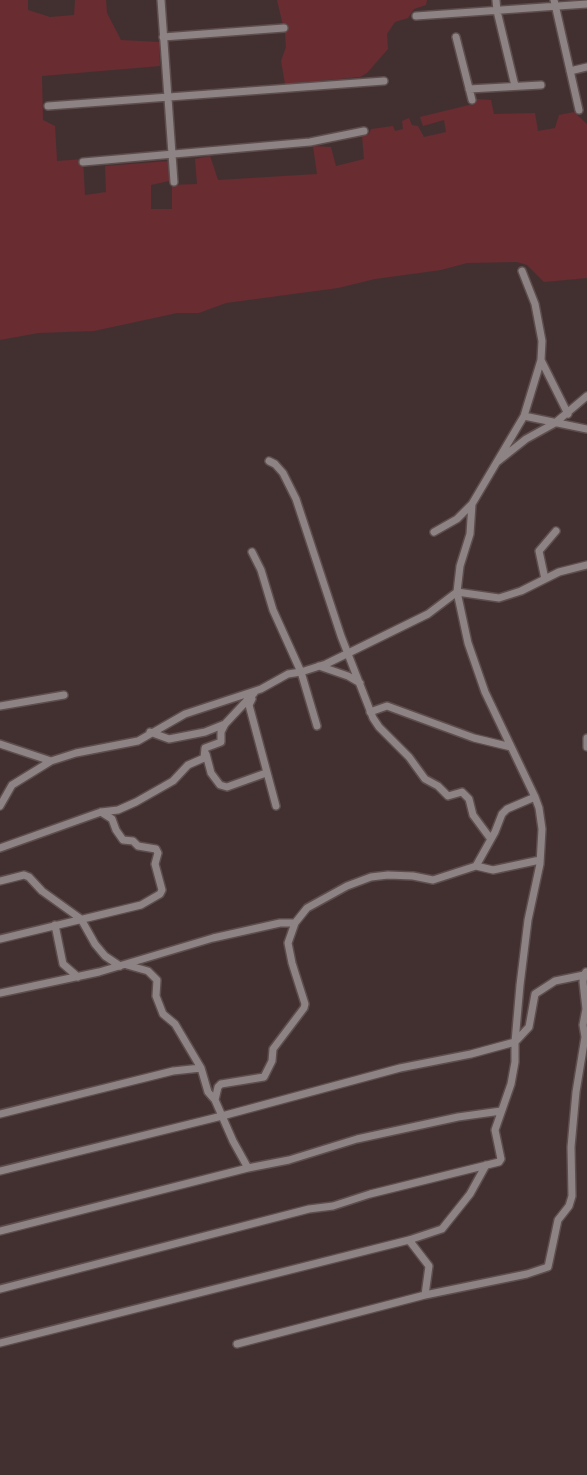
<!DOCTYPE html>
<style>
body{margin:0}
canvas{display:block;background:#423030}
</style>
<canvas width="587" height="1475"></canvas>
<script>
const c = document.querySelector('canvas').getContext('2d');
c.lineJoin = 'round';
function fill(path, color) { c.fillStyle = color; c.fill(path, 'evenodd'); }
const toPath = rows => new Path2D(rows.map(r => 'M' + r).join(''));
function strokePath(path, color, width, dash) { c.strokeStyle = color; c.lineWidth = width; c.lineCap = dash ? 'butt' : 'round'; c.setLineDash(dash || []); c.stroke(path); }
fill(toPath([
 [0,0,28,0,28,10,50,17,74,15,75,0,106,0,107,13,121,40,159,42,160,66,42,76,43,120,55,126,57,161,83,159,85,195,106,192,105,166,169,161,169,181,151,185,151,209,172,209,172,185,197,184,195,159,210,156,218,180,317,174,313,146,331,147,336,166,364,159,362,136,369,134,371,129,393,126,395,131,403,129,402,121,409,118,412,125,418,126,424,137,446,132,444,120,423,126,420,117,473,104,476,99,491,100,494,114,535,113,538,131,555,128,559,115,574,112,587,124,587,278,544,282,527,265,517,262,467,263,441,270,375,279,338,288,226,303,199,313,177,313,94,331,38,333,0,340],
 [277,0,427,0,426,5,414,9,408,18,395,22,387,34,388,49,367,73,360,77,285,84,281,61,286,47,285,34]
]), '#692c31');
const minor = toPath([
 [161,0,174,182],
 [496,0,497,11,515,86],
 [554,0,579,110],
 [416,16,587,4],
 [163,37,284,28],
 [456,37,472,100],
 [570,71,587,67],
 [469,89,541,85],
 [48,106,384,81],
 [83,162,310,142,364,131],
 [541,360,568,414],
 [524,416,587,429],
 [269,461,275,464,283,473,296,499,341,636,373,718,379,727,409,757,425,779,438,786,448,796,462,792,469,799,473,815,490,838],
 [497,462,526,439,555,423,587,396],
 [434,532,457,519,472,504],
 [252,552,261,570,273,610,301,672,317,726],
 [545,579,539,551,556,531],
 [319,666,348,676,360,683],
 [252,699,249,705,276,806],
 [0,706,64,695],
 [370,712,387,706,474,738,511,747],
 [150,732,169,739,205,732,225,724],
 [587,738,587,747],
 [0,744,51,761],
 [206,754,211,773,220,785,227,787,266,773],
 [0,806,12,785,51,761,76,753,138,741,185,714,261,689,288,674,301,672,326,664,428,614,457,592,499,598,521,591,559,572,587,565],
 [0,848,101,812,118,810,136,802,173,781,188,765,204,758,205,748,221,742,221,732,225,724,254,693],
 [476,866,493,870,540,860],
 [0,881,24,875,29,877,42,891,81,919,95,944,105,956,120,966],
 [55,925,63,964,78,977],
 [0,939,141,905,160,894,162,890,155,864,158,853,156,849,138,846,133,841,123,840,116,830,112,819,101,812],
 [127,965,148,971,157,980,156,996,163,1014,175,1024,201,1068],
 [0,993,99,972,213,938,280,923,295,923],
 [215,1100,218,1087,221,1084,264,1077,272,1061,273,1049,304,1008,305,1004,292,963,288,943,295,923,307,908,347,886,371,877,388,875,413,876,433,880,476,866,495,832,502,814,507,809,535,797],
 [0,1114,173,1071,201,1068,208,1092,215,1100,233,1141,248,1168],
 [0,1171,222,1116,400,1068,471,1054,515,1042,529,1027,535,994,555,981,584,975],
 [0,1231,248,1168,289,1160,357,1139,458,1117,501,1111],
 [409,1240,429,1266,425,1295],
 [0,1289,309,1209,333,1206,370,1194,499,1162,501,1159,495,1130,511,1084,515,1062,515,1042,520,985,528,920,540,864,542,829,539,808,535,797,485,692,468,643,457,592,460,566,470,534,472,504,524,416,541,360,542,341,535,304,522,271],
 [0,1343,409,1240,442,1229,470,1194,486,1165],
 [237,1344,425,1295,527,1274,548,1267,558,1220,569,1206,572,1196,571,1147,576,1092,585,1037,583,1025,586,1009,583,982,584,975,586,972]
]);
strokePath(minor, '#5e4d4d', 10);
strokePath(minor, '#8d8384', 7);
</script>
